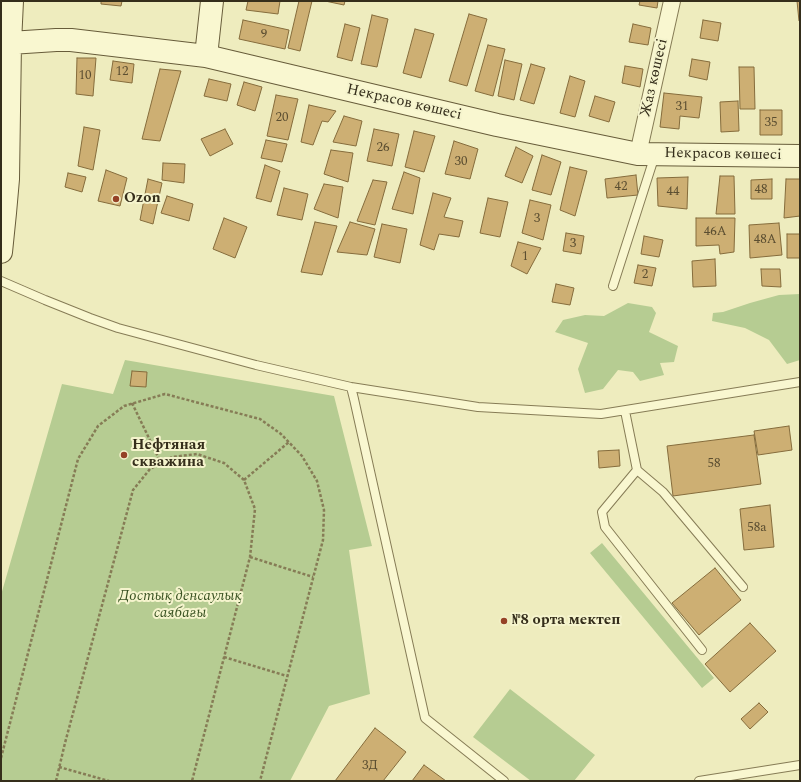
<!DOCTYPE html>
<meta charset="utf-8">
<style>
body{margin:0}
#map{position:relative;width:801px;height:782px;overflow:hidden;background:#eeecbe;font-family:Spectral,serif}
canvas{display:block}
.frame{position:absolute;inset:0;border:2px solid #352e1b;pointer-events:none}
</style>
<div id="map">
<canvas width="801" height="782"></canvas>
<div class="frame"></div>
</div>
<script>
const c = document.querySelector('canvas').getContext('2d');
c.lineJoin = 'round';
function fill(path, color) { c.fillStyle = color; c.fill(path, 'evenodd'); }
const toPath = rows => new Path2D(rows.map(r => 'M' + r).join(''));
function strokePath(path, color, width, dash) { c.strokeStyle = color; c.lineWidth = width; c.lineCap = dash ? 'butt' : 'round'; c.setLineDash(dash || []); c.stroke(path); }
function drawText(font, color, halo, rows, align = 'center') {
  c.font = font + ' Spectral,serif'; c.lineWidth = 4; c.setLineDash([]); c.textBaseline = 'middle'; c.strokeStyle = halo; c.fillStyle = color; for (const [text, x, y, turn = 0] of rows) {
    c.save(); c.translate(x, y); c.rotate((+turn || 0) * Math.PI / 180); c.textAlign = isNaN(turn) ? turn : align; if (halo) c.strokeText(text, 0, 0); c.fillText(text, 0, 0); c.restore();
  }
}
fill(toPath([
 [800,294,800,360,787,364,769,340,745,328,712,321,713,313,723,312,750,303,779,295],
 [628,303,652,307,656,313,649,332,678,346,674,362,660,363,664,375,640,381,633,372,618,370,603,389,585,393,578,369,588,343,555,332,563,320,585,315,604,316],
 [125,360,334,396,372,546,349,550,370,694,329,706,290,781,1,781,1,595,62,384,113,394],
 [602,543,714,678,702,688,590,553],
 [510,689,595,755,574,781,531,781,473,737]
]), '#b6cc92');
const building = toPath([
 [101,1,122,1,121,6,101,4,101,1],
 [248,1,280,1,278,14,246,10,248,1],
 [299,1,312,1,300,51,288,48,299,1],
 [325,1,345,1,344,5,325,1],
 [640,1,658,1,657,8,639,5,640,1],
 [797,1,800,1,800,21,799,21,797,1],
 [469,14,487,19,467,86,449,81,469,14],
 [372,15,388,19,377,67,361,64,372,15],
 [243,20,289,30,285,49,239,39,243,20],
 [703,20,721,23,718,41,700,38,703,20],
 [345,24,360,28,352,61,337,57,345,24],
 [633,24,651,28,648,45,629,42,633,24],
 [415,29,434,34,421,78,403,73,415,29],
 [488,45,505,49,493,96,475,91,488,45],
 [77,58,96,58,93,96,76,94,77,58],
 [692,59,710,62,707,80,689,76,692,59],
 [505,60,522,64,514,100,498,96,505,60],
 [113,61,134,64,132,83,110,80,113,61],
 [531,64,545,68,534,104,520,100,531,64],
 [625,66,643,69,640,87,622,83,625,66],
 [739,67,754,67,755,109,740,109,739,67],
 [160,69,181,71,160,141,142,139,160,69],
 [570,76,585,81,575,117,560,113,570,76],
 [209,79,231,84,227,101,204,96,209,79],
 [244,82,262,87,255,111,237,105,244,82],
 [664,93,702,97,699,118,680,116,679,129,660,127,664,93],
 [276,95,298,99,288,140,267,136,276,95],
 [595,96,615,102,609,122,589,116,595,96],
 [738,101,739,131,721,132,720,102,738,101],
 [309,105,336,111,328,122,322,121,313,145,301,142,309,105],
 [760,110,782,110,782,135,760,135,760,110],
 [344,116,362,121,356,146,333,142,344,116],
 [84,127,100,130,93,170,78,166,84,127],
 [225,129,233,144,210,156,201,139,225,129],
 [374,129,399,134,392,166,367,161,374,129],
 [414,131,435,136,424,172,405,167,414,131],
 [266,140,287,144,282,162,261,158,266,140],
 [454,141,478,149,470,179,445,174,454,141],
 [516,147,533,156,522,183,505,176,516,147],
 [331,150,353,153,348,182,324,174,331,150],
 [542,155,561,162,551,195,532,190,542,155],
 [163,163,185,164,184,183,162,180,163,163],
 [265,165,280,171,271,202,256,198,265,165],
 [570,167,587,171,575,216,560,210,570,167],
 [106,170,127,178,120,206,98,201,106,170],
 [404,172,420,178,413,214,392,209,404,172],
 [68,173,86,177,82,192,65,187,68,173],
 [636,175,638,195,607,198,605,179,636,175],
 [720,176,734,176,735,214,716,214,720,176],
 [688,177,687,209,658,206,657,178,688,177],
 [148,179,162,183,153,224,140,220,148,179],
 [772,179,772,199,751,199,751,180,772,179],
 [786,179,800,179,800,216,784,218,786,179],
 [373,180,387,182,375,225,357,221,373,180],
 [324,184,343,187,338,218,314,209,324,184],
 [284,188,308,194,302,220,277,215,284,188],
 [433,193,451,198,444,217,463,221,459,237,439,234,434,250,420,245,433,193],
 [167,196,193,204,189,221,161,213,167,196],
 [488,198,508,202,500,237,480,233,488,198],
 [530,200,551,205,543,240,522,233,530,200],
 [224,218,247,227,235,258,213,249,224,218],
 [696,218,735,218,734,252,720,254,719,245,696,246,696,218],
 [315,222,337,226,322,275,301,272,315,222],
 [350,222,375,229,367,255,337,252,350,222],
 [779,223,782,255,750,258,749,225,779,223],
 [382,224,407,229,400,263,374,257,382,224],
 [566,233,584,236,581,254,563,251,566,233],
 [787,234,800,234,800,258,787,258,787,234],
 [644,236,663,240,659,257,641,254,644,236],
 [518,242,541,248,527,274,511,266,518,242],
 [715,259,716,286,693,287,692,261,715,259],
 [638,265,656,268,652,286,634,283,638,265],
 [761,269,780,269,781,287,762,286,761,269],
 [556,284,574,288,570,305,552,302,556,284],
 [132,371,147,372,146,387,130,386,132,371],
 [789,426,792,450,758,455,754,431,789,426],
 [754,435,761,484,673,496,667,446,754,435],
 [619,450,620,466,599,468,598,451,619,450],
 [770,505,774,547,744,550,740,509,770,505],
 [715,568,741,600,699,635,672,603,715,568],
 [750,623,776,651,730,692,705,664,750,623],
 [759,703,768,712,750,729,741,719,759,703],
 [375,728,406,752,383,781,335,781,375,728],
 [424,765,446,781,412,781,424,765]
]);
fill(building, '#cdaf73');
strokePath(building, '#856c3c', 1);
const lane = toPath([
 [1,281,45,300,90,318,118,328,256,365,351,387,478,407,601,414,800,382],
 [613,286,655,155],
 [351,387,354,399,425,718,504,781],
 [625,411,637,470,602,512,605,527,702,650],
 [637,470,663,492,743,587],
 [699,781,800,765]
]);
const street = toPath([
 [638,154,672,1]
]);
const secondary = toPath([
 [10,43,56,40,71,40,206,56,497,125,638,154,800,156],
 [206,56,212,1],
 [1,252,5,213,8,179,10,43,12,1]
]);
strokePath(lane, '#867c56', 10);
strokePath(street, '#867c56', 18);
strokePath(secondary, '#675c3a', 24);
strokePath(toPath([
 [132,403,161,463],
 [244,480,289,442],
 [250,557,313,577],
 [224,657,287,676],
 [1,758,78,459,98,426,124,406,165,394,260,419,281,434,302,456,317,481,324,510,323,540,260,781],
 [59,767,109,781],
 [56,781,65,743,133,490,150,469,172,457,197,454,224,463,244,480,255,509,250,557,192,781]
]), '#867c56', 2.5, [3, 2]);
strokePath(lane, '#f9f7d0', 8);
strokePath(street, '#f9f7d0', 16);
strokePath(secondary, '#f9f7d0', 22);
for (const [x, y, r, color] of [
 [116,199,4,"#954226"],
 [124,455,4,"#954226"],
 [504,621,4,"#954226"]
]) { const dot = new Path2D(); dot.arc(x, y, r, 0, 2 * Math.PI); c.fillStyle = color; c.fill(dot); strokePath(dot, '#f5f4cd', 1.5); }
drawText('13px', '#5b4e31', null, [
 ["9",264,35],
 ["12",122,72],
 ["10",85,76],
 ["31",682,107],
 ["20",282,118],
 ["35",771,123],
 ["26",383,148],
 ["30",461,162],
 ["42",621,187],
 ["48",761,190],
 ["44",673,192],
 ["3",537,219],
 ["46А",715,232],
 ["48А",765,240],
 ["3",573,244],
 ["1",525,257],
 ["2",645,275],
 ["58",714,464],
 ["58а",757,528],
 ["3Д",370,766]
]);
drawText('15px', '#352e1b', '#f5f4cd', [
 ["Жаз көшесі",655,78,-77],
 ["Некрасов көшесі",404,103,13],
 ["Некрасов көшесі",723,155,1]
]);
drawText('bold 15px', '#352e1b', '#f5f4cd', [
 ["Ozon",124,199],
 ["Нефтяная",132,446],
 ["скважина",132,463],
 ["№8 орта мектеп",512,621]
], 'left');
drawText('italic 15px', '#395222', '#f5f4cd', [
 ["Достық денсаулық",180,597],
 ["саябағы",180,614]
]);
</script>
